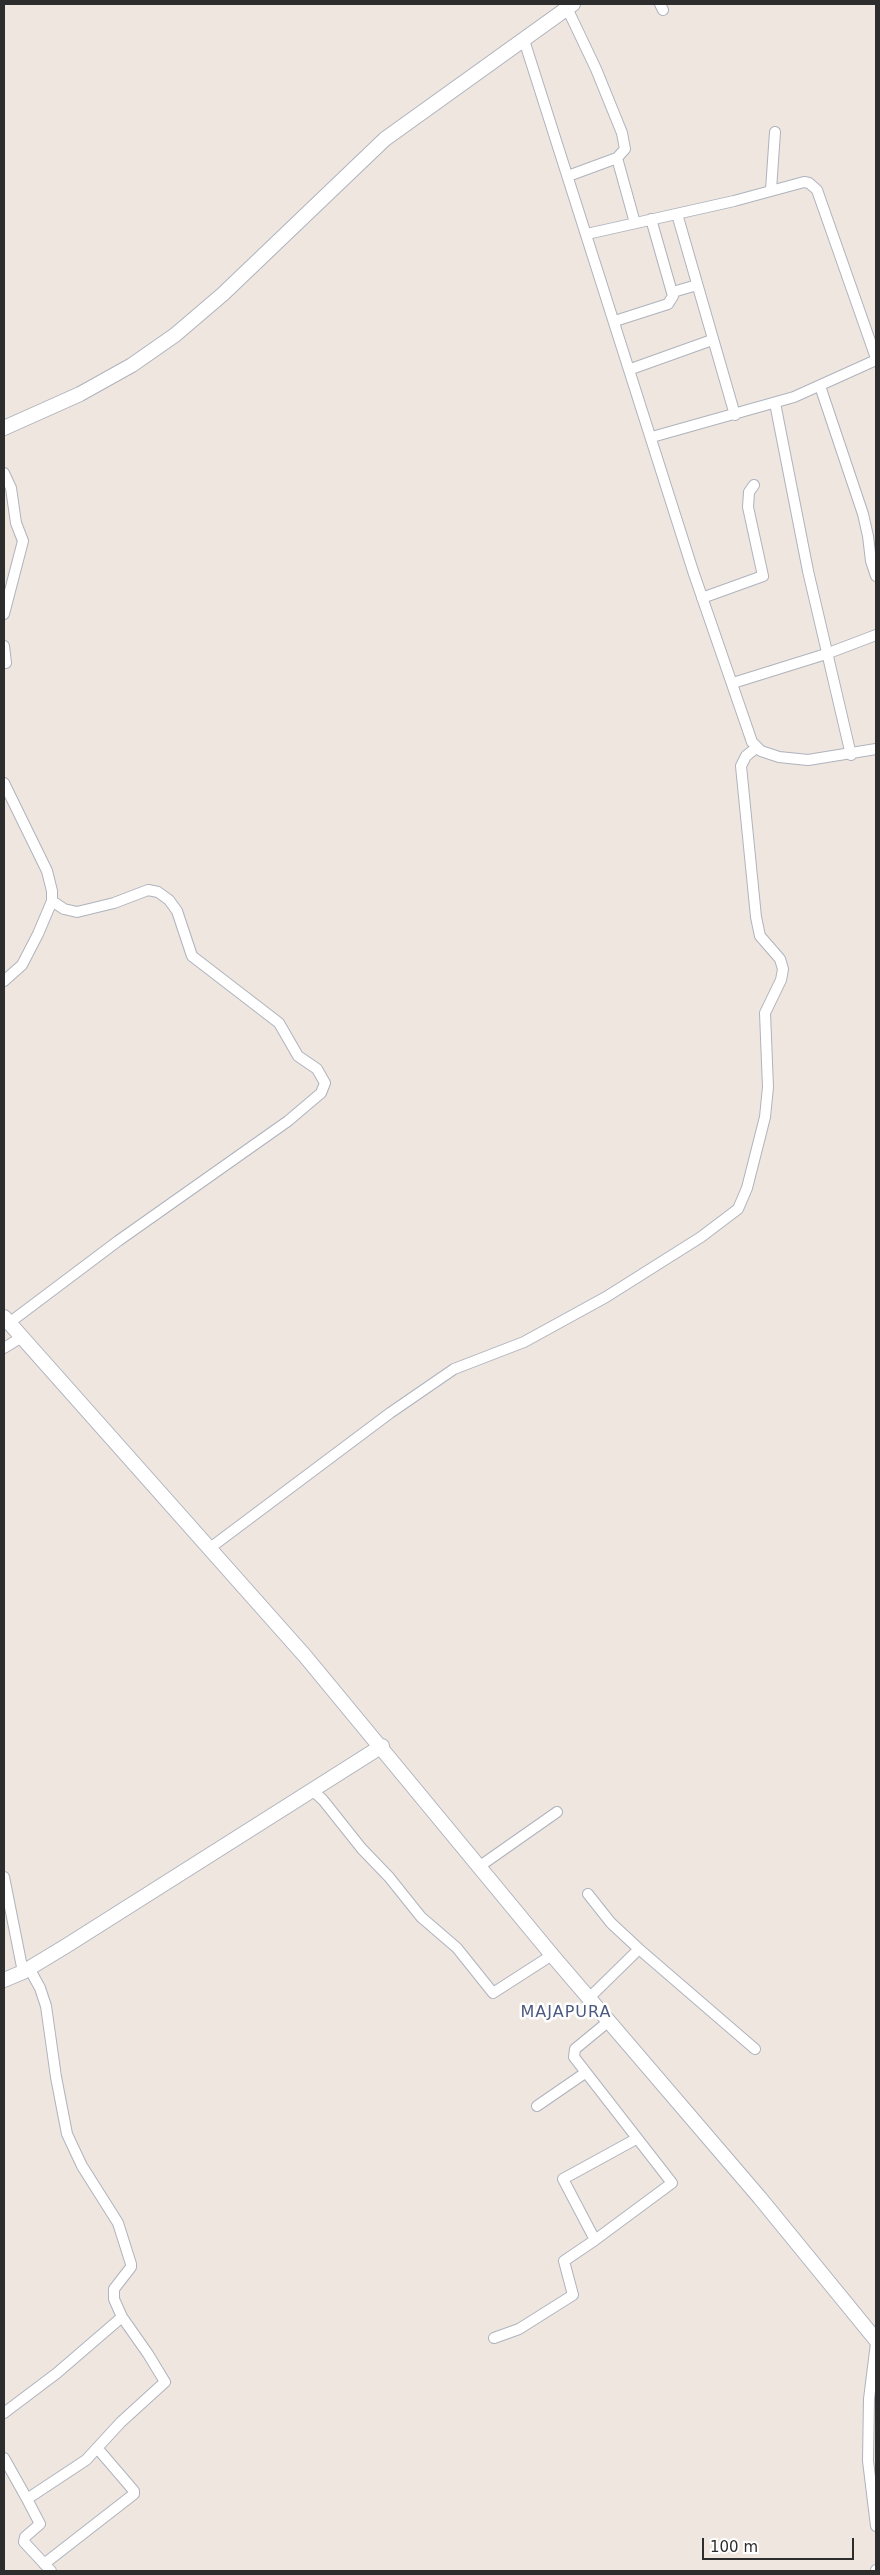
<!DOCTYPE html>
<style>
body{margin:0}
#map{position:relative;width:880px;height:2575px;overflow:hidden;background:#eee6df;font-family:"DejaVu Sans",sans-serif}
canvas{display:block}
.frame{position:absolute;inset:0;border:5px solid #2d2d2d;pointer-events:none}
.scale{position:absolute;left:702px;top:2538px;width:152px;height:22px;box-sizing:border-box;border:2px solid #2d2d2d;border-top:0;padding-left:6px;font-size:15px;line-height:18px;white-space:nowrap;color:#2d2d2d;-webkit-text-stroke:4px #fff;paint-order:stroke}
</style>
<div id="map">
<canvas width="880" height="2575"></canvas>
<div class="frame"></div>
<div class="scale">100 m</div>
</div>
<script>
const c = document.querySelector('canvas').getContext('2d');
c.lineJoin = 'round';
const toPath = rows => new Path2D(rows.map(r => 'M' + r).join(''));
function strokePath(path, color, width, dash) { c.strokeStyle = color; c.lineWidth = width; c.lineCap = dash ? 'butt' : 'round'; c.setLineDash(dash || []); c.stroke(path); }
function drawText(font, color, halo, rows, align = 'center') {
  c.font = font + ' "DejaVu Sans",sans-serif'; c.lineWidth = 5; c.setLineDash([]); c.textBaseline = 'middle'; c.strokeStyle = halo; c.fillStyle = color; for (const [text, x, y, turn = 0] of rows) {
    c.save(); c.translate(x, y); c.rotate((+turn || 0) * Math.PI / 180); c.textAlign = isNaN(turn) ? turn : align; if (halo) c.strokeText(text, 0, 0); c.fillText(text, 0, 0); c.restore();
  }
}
const street = toPath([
 [660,4,663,10],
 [567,8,596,69,622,133,625,149,617,158,635,223],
 [524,40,693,571,752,742,761,751,779,757,808,760,876,749],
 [568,176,617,158],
 [771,190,775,132],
 [677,214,735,415],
 [587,234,734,201,804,182,809,183,817,190,876,358],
 [673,292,697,285],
 [615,321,668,304,673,296,651,219],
 [631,369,712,340],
 [820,386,863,514,868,536,871,561,876,576],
 [775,403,808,571,851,755],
 [652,437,794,397,876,360],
 [4,473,11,488,16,523,23,541,4,614],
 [702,598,763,576,748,507,749,492,754,485],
 [4,646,6,663],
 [733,683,826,654,876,635],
 [4,783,47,871,52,891,52,901,38,934,22,965,4,981],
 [9,1323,118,1241,288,1121,321,1093,325,1083,317,1069,298,1056,279,1023,192,956,177,911,169,900,158,892,148,890,114,903,77,912,64,909,52,901],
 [4,1348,22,1337],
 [210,1548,390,1413,454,1369,524,1342,606,1297,701,1237,738,1209,747,1188,765,1117,768,1087,765,1013,781,980,783,969,780,959,760,936,756,917,741,766,746,756,756,748],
 [312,1790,323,1800,362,1849,389,1877,421,1917,457,1948,493,1993,552,1955],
 [480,1866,557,1812],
 [4,1877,23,1972],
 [588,1894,611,1923,639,1949],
 [590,1997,639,1949,755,2049],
 [537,2106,585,2073],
 [595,2240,672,2183,574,2057,575,2049,609,2021],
 [494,2338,519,2329,573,2295,564,2261,595,2240,563,2179,636,2139],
 [876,2343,869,2399,868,2461,876,2526],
 [4,2413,57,2373,122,2317],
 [4,2458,27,2499,86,2460,121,2422,165,2382,148,2354,122,2317,114,2299,114,2289,131,2267,131,2264,118,2223,82,2166,67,2134,56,2077,46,2006,40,1988,29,1968],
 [27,2499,40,2524,25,2537,24,2542,51,2571],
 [44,2564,134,2494,134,2491,98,2449],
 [876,2571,876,2570]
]);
const secondary = toPath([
 [4,428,80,394,132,365,175,335,223,294,385,139,573,4],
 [4,1317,305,1656,552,1955,760,2198,876,2340],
 [4,1980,23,1972,66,1946,382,1746]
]);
strokePath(street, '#afb3bd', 12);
strokePath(secondary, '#afb3bd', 16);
strokePath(street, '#fff', 10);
strokePath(secondary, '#fff', 14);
c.letterSpacing = '1px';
drawText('16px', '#4c5a7f', '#fff', [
 ["MAJAPURA",566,2013]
]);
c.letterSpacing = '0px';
</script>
